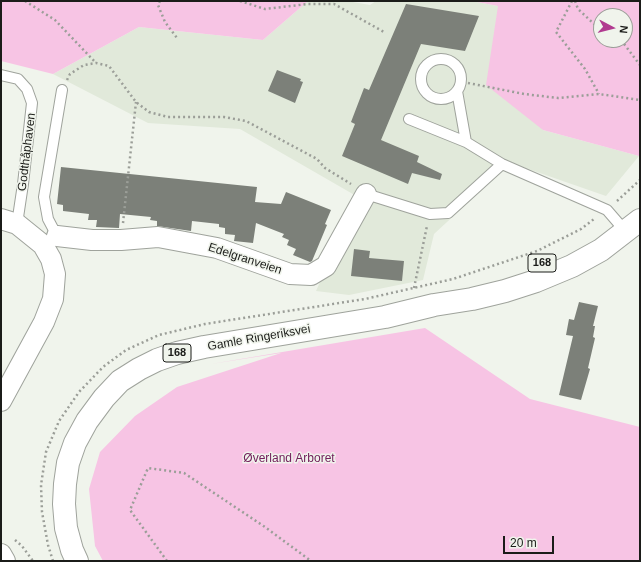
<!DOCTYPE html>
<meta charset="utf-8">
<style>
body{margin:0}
#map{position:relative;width:641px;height:562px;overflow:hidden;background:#f0f4ec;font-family:Arial,sans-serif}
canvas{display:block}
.frame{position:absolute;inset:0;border:2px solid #1b1c19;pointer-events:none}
.north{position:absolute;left:593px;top:8px;width:40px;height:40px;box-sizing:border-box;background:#f0f4ec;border:1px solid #9b9e98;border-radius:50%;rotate:97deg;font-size:11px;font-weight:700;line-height:16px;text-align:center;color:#1b1c19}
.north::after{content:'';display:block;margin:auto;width:14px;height:18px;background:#b13a90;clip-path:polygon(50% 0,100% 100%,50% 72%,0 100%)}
.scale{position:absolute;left:503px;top:536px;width:51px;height:18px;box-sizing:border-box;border:2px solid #1b1c19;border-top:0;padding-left:5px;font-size:12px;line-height:14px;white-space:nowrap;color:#1b1c19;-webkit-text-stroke:3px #f0f4ec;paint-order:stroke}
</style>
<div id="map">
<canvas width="641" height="562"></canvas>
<div class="frame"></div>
<div class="north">N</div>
<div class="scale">20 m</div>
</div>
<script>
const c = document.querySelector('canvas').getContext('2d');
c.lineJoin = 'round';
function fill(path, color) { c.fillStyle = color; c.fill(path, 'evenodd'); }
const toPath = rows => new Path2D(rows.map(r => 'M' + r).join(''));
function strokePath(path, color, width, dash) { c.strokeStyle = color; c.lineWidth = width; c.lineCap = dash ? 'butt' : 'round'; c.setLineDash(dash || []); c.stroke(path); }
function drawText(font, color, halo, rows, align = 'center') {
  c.font = font + ' Arial,sans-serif'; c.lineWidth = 3; c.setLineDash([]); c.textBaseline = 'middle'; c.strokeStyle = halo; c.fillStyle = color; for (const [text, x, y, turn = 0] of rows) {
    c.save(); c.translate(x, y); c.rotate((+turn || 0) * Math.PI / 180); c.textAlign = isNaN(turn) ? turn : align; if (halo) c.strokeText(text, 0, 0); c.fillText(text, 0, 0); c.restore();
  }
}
fill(toPath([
 [308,1,347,1,370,5,376,1,472,1,498,6,543,130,639,156,606,196,511,163,434,234,423,280,349,295,316,291,358,197,240,129,148,123,53,74,139,27,263,40]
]), '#e1e9da');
fill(toPath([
 [1,1,308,1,263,40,139,27,53,74,1,61],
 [472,1,640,1,640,155,639,156,543,130,486,85,498,6],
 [601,16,625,16,625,40,601,40],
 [425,328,530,399,640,427,640,561,103,561,95,546,89,489,100,452,135,416,177,387,281,353,211,364]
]), '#f7c4e4');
fill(toPath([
 [406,4,479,16,465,51,421,44,381,140,419,156,417,162,442,174,440,180,412,173,408,184,342,156,355,124,351,122,364,88,369,90],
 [277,70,301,79,300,81,303,82,295,103,268,91],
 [61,167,257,187,255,202,281,204,286,192,331,210,325,224,327,225,312,261,310,262,293,255,296,249,287,245,289,240,282,237,284,234,256,223,253,243,234,241,235,235,225,234,225,228,219,227,219,224,192,221,191,231,157,226,157,221,150,220,151,217,120,214,119,228,96,227,97,220,88,220,89,214,63,211,63,205,57,204],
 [354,249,370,251,369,258,404,261,402,281,351,276],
 [579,302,598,306,593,326,595,326,593,337,595,338,588,368,590,369,581,400,559,395,573,336,566,335,569,319,574,320]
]), '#7c8079');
const lane = toPath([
 '421 79a20 20 0 1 1 40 0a20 20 0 1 1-40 0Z',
 [1,75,18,79,27,89,32,103,23,184,17,224],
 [457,91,466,142],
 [409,119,466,142,502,164,607,210,626,232],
 [366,194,430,214,448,213,502,164],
 [55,237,57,236,48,219,44,197,62,90]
]);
const street = toPath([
 [1,219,17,224,43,245,51,259,55,274,53,299,44,322,1,401],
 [57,236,92,240,121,240,158,237,217,248,290,274,311,275,326,266,366,194],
 [1,554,5,561]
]);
const primary = toPath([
 [77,561,72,550,66,528,64,504,65,484,68,463,75,443,87,421,104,398,120,381,139,369,157,360,177,353,204,347,385,317,434,305,472,299,505,291,536,281,572,266,601,250,640,220]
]);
strokePath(lane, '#9fa39c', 12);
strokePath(street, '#9fa39c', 22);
strokePath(primary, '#9fa39c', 24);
strokePath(toPath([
 [25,1,55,20,96,63],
 [160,1,158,5,165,22,177,38],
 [240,1,265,9,308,4,334,4,384,32],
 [572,1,556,32,585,69,599,94],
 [575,1,578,9,594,24,601,28],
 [621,40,640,65],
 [67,80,70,74,84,65,96,63,109,66,136,102,149,112,168,117,224,117,246,121,317,159,325,168,351,184],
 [468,83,524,94,558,98,599,94,640,100],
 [617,201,640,180],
 [123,223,136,102],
 [414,288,427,226],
 [15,540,22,546,33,561],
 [53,561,48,545,42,512,41,485,46,452,59,421,79,392,103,367,126,350,159,335,205,324,365,299,453,279,537,251,581,229,594,219],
 [167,561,130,510,148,468,184,473,265,527,311,561]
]), '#9b9e98', 2.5, [2, 3]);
strokePath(lane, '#fff', 10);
strokePath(street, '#fff', 20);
strokePath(primary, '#fff', 22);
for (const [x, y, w] of [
 [542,263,28],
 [177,353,28]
]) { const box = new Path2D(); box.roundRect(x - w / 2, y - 9, w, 18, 3); c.fillStyle = '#f0f4ec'; c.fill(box); strokePath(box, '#1b1c19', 1); }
drawText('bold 11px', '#1b1c19', null, [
 ["168",542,263],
 ["168",177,353]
]);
drawText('12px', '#1b1c19', '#f0f4ec', [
 ["Godthåphaven",27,152,-83],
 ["Edelgranveien",245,259,18],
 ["Gamle Ringeriksvei",259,338,-10]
]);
drawText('12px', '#73215d', '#f0f4ec', [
 ["Øverland Arboret",289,459]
]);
</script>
